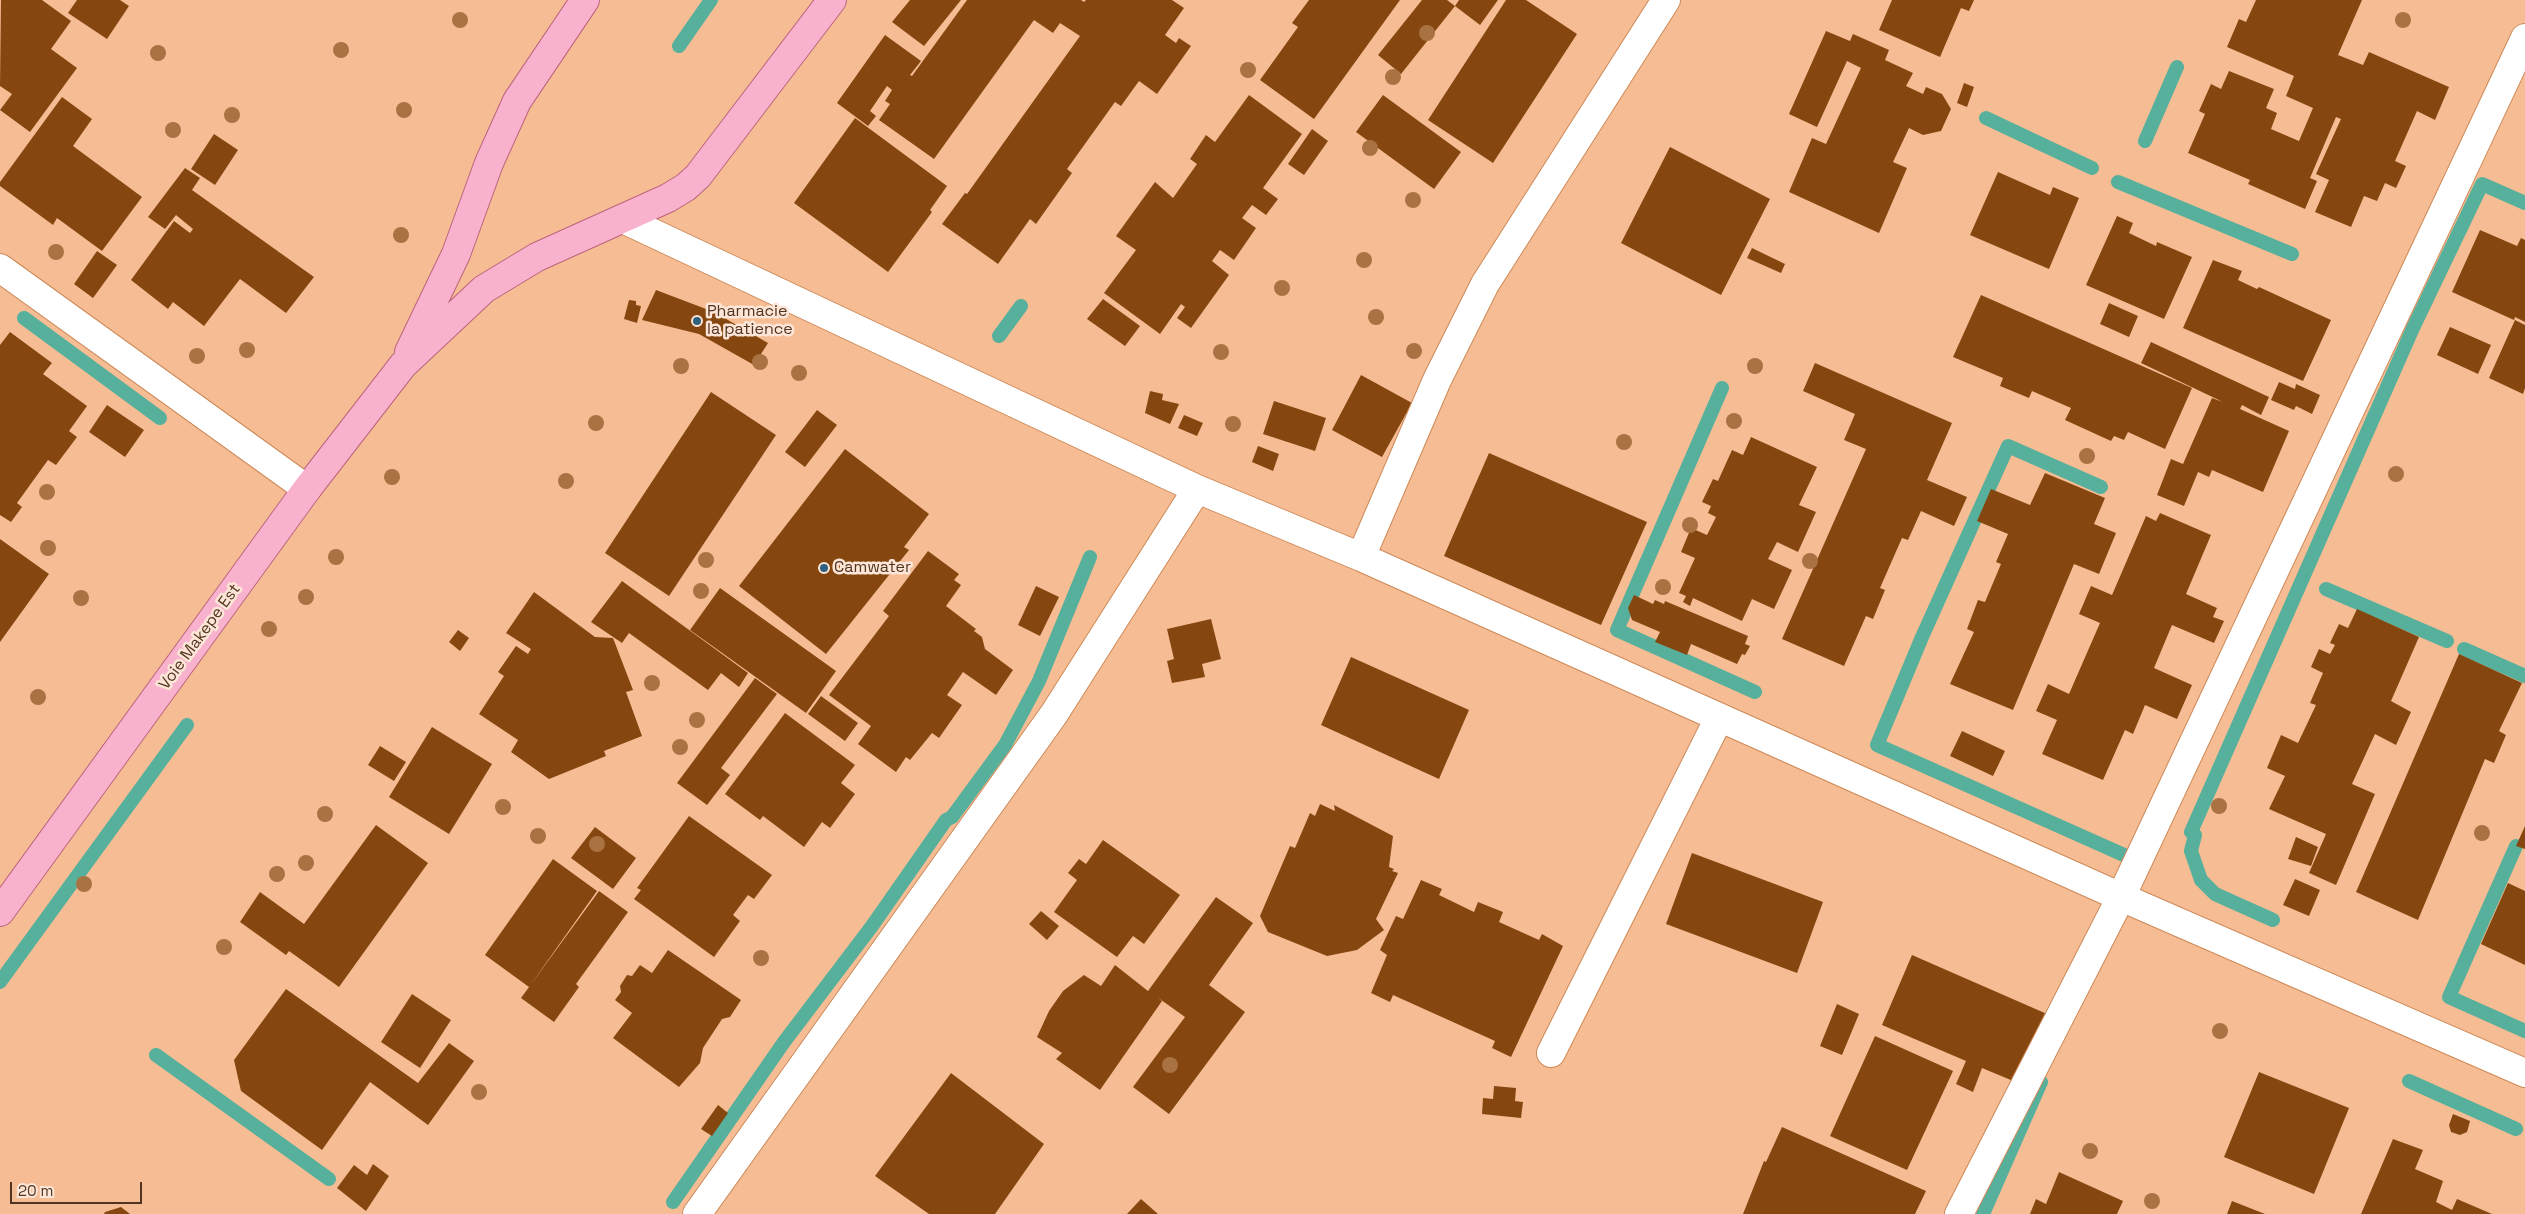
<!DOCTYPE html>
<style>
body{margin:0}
#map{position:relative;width:2525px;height:1214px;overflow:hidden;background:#f6bd95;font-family:"Space Grotesk",sans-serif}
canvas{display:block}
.scale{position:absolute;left:10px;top:1182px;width:132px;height:22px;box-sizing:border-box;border:2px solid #523520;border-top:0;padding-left:6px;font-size:15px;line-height:18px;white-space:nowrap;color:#523520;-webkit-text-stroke:4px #fde6d7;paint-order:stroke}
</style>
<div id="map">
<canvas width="2525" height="1214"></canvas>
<div class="scale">20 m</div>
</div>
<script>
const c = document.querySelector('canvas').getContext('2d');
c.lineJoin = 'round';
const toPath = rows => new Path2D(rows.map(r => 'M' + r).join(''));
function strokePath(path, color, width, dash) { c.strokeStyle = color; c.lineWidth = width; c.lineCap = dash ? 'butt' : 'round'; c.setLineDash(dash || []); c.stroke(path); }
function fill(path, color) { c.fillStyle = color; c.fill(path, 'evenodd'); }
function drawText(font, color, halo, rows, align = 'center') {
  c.font = font + ' "Space Grotesk",sans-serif'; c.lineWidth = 5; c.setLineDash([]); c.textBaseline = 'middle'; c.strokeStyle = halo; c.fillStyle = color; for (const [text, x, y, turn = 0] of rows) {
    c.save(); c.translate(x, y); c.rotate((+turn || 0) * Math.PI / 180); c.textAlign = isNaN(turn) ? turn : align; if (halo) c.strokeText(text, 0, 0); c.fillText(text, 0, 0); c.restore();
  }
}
strokePath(toPath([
 [679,46,711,0],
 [1986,118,2092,168],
 [2145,141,2177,67],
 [2118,182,2292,254],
 [24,318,160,418],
 [999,336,1021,306],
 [1722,388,1617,630,1755,692],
 [2101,487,2008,446,1922,637,1877,745,2124,855],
 [2326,589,2447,641],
 [2464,649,2525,676],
 [2516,846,2449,997,2525,1031],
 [2273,920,2215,894,2201,880,2191,851,2195,835,2191,832,2413,328,2482,184,2525,203],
 [0,982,187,725],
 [156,1055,329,1179],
 [2409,1081,2516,1129],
 [673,1202,784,1042,872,926,946,820,952,817,1005,745,1039,681,1090,557],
 [1983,1214,2041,1082]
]), '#57b09b', 14);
fill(toPath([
 [1,0,42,0,71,21,51,49,77,68,30,132,0,110,12,94,0,86],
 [77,0,120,0,129,6,107,39,68,13],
 [910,0,961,0,924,46,892,22],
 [967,0,1081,0,1084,2,1086,0,1172,0,1184,8,1165,35,1176,43,1179,38,1191,46,1157,94,1139,81,1121,106,1115,102,1067,169,1072,173,1036,224,1030,219,998,264,942,224,965,193,967,194,1080,36,1060,23,1053,33,1034,20,934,159,879,120,890,104,885,101,892,90,887,86,870,111,876,116,868,126,837,103,885,35,921,61,910,75,912,76],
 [1309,0,1400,0,1314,119,1260,80,1298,27,1292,23],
 [1422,0,1447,0,1455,6,1459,0,1498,0,1480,25,1455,6,1401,74,1378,55],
 [1506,0,1526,0,1577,34,1493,163,1428,120],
 [1892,0,1974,0,1969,11,1961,8,1940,57,1879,30],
 [2256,0,2362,0,2338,55,2363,65,2369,52,2449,87,2435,120,2417,111,2395,161,2406,166,2396,188,2385,183,2377,201,2364,196,2351,227,2315,212,2329,180,2316,174,2341,119,2336,117,2310,178,2317,181,2305,209,2248,184,2250,180,2188,153,2205,114,2199,111,2211,84,2221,89,2229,71,2274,89,2266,108,2277,113,2271,129,2299,141,2313,108,2286,96,2294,76,2227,47,2239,19,2246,22],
 [1826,31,1850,41,1853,34,1889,50,1885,60,1913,73,1906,86,1923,94,1926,87,1942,94,1951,109,1941,131,1923,135,1909,128,1893,162,1907,168,1879,233,1789,192,1812,138,1826,144,1861,68,1847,61,1817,127,1789,114],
 [1964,83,1974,87,1967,107,1957,103],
 [1249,95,1302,134,1263,188,1278,199,1266,215,1252,205,1242,218,1256,228,1234,260,1220,250,1212,261,1229,275,1191,328,1177,318,1185,307,1181,304,1160,334,1104,293,1136,250,1116,236,1155,182,1173,198,1197,164,1190,159,1206,135,1215,142],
 [1383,95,1461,152,1434,189,1356,132],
 [62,97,92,119,73,146,142,197,102,251,57,218,53,225,0,186,0,182],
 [855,118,947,186,930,210,932,212,888,272,794,203],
 [1312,129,1328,141,1304,175,1288,164],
 [214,134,238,150,215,185,191,169],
 [1670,147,1770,199,1721,295,1621,243],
 [185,168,200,178,192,190,314,277,286,313,240,279,204,326,173,302,168,309,131,280,174,221,190,233,193,229,176,215,165,229,148,217],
 [1998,172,2050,195,2053,187,2079,198,2049,269,1970,235],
 [2117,216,2133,223,2129,233,2156,246,2157,242,2192,257,2164,319,2086,285],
 [2480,230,2517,246,2521,238,2525,240,2525,322,2515,317,2514,320,2452,292],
 [1752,248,1785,264,1781,273,1747,258],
 [97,251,117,265,93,298,74,284],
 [2213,260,2242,271,2238,280,2257,289,2259,287,2331,320,2303,381,2183,328],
 [656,290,714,312,768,343,754,365,699,334,642,320],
 [1981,295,2192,388,2165,449,2128,432,2124,440,2114,436,2111,441,2065,420,2071,408,2032,391,2029,398,2000,386,2003,378,1953,357],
 [1103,299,1140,326,1125,346,1087,319],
 [629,300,636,301,636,305,641,306,637,323,624,319],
 [2109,303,2138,316,2129,337,2100,324],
 [2515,320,2525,325,2525,388,2523,394,2489,378],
 [2450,327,2491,345,2478,374,2437,355],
 [10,332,52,363,43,374,87,406,69,431,77,437,56,465,48,460,17,503,22,507,11,522,0,515,0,345],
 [2151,342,2269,397,2261,415,2242,405,2240,409,2289,431,2263,492,2212,470,2209,477,2198,472,2184,506,2157,495,2171,459,2183,464,2212,398,2223,402,2141,363],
 [1815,363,1952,423,1927,480,1967,497,1954,526,1921,511,1908,540,1902,538,1880,588,1885,590,1873,619,1866,616,1844,666,1782,639,1866,449,1844,440,1855,414,1803,391],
 [1361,375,1412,403,1382,457,1332,430],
 [2279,382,2295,389,2296,384,2320,395,2312,414,2296,406,2294,410,2271,400],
 [1150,391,1163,394,1162,400,1179,404,1170,424,1145,413],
 [711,392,776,435,669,596,605,553],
 [1274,401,1326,418,1315,451,1263,434],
 [107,405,144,430,125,457,89,432],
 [817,410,837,425,805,467,785,452],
 [1184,415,1203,423,1197,436,1178,428],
 [1751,437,1817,467,1799,505,1816,512,1798,552,1777,542,1768,559,1792,570,1774,609,1752,599,1742,621,1693,598,1690,606,1683,602,1686,596,1679,593,1695,558,1681,552,1691,528,1707,535,1716,517,1708,513,1711,506,1702,502,1713,479,1718,481,1732,450,1743,455],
 [1258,446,1279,454,1273,471,1252,462],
 [845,449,929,514,904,547,909,550,826,654,739,586],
 [1489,453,1647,522,1601,625,1444,556],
 [2045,473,2105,498,2094,524,2116,533,2099,574,2074,564,2013,710,1950,684,1974,632,1967,629,1978,600,1985,602,2001,564,1996,562,2008,534,1977,521,1991,489,2030,505],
 [2160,513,2211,535,2186,594,2217,608,2213,617,2224,621,2214,643,2172,625,2154,668,2192,685,2177,719,2145,705,2133,734,2125,730,2103,780,2042,754,2057,720,2036,711,2048,684,2069,694,2100,623,2079,614,2091,586,2112,595,2146,516,2156,521],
 [0,539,49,574,0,642],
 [928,551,959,574,954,580,961,585,946,606,976,629,974,631,982,637,985,649,1013,670,996,695,963,672,947,695,962,705,939,738,932,733,910,760,906,757,896,772,858,744,871,726,829,695,889,616,883,611],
 [622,581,748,673,739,687,721,673,708,690,629,633,622,643,591,622],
 [1036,586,1059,597,1040,636,1018,625],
 [720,588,836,671,806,713,690,630],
 [534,592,595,637,613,638,633,690,626,692,642,736,604,751,606,756,549,779,511,752,518,740,479,714,504,676,498,672,516,646,528,654,531,649,506,633],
 [1634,595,1653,604,1655,600,1664,604,1665,601,1748,636,1745,644,1750,646,1745,655,1742,654,1737,664,1691,644,1687,655,1655,642,1660,632,1632,620,1628,608],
 [2357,609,2419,637,2391,701,2411,712,2396,745,2375,734,2352,784,2375,794,2336,885,2309,873,2326,834,2269,809,2285,776,2267,768,2281,735,2298,743,2316,705,2310,703,2323,673,2311,667,2319,649,2330,654,2335,645,2330,643,2339,624,2348,628],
 [1211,619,1221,659,1202,664,1205,677,1172,683,1167,661,1174,659,1167,629],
 [458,630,469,638,460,651,449,642],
 [2459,654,2522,683,2499,731,2506,735,2494,763,2485,759,2418,920,2356,892],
 [1351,657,1469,710,1439,779,1321,725],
 [755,678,777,694,721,768,730,775,707,805,677,783],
 [821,696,858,723,845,741,808,714],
 [785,713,855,765,841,783,855,794,830,828,822,822,804,847,763,816,760,820,725,794],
 [432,727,492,764,449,834,389,797],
 [1962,731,2005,751,1993,776,1950,756],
 [380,746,406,762,394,781,368,765],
 [1320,804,1335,811,1334,805,1393,836,1389,867,1394,869,1392,871,1398,873,1376,919,1384,930,1357,950,1327,956,1268,932,1260,916,1290,846,1295,848,1310,813,1315,816],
 [689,816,772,875,754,899,748,895,733,915,740,921,714,957,634,899,641,890,637,888],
 [376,825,428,863,339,987,289,951,286,955,240,922,260,892,304,924],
 [2525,826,2525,849,2516,846],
 [595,827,636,858,613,889,571,858],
 [2296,837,2318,847,2311,866,2288,859],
 [1103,840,1180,895,1144,944,1133,936,1117,957,1054,912,1077,880,1068,873,1079,859,1086,864],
 [1692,853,1823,902,1797,973,1666,924],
 [553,859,597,891,529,987,485,955],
 [2295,879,2320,890,2309,916,2283,905],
 [1421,880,1442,889,1439,895,1474,912,1478,902,1503,912,1499,922,1539,940,1542,934,1563,946,1511,1057,1492,1048,1495,1041,1393,995,1390,1002,1371,993,1387,955,1380,950,1396,916,1403,919],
 [2508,883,2525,891,2525,965,2481,944],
 [599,891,628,912,576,984,579,987,554,1022,521,998],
 [1216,897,1253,923,1209,985,1245,1012,1169,1114,1133,1087,1185,1017,1157,997,1162,1001,1100,1090,1056,1059,1062,1053,1037,1037,1049,1011,1063,991,1084,975,1101,986,1115,965,1148,991],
 [1041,911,1059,926,1047,940,1029,924],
 [668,950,741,1000,730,1017,722,1019,703,1048,700,1063,679,1087,613,1038,632,1013,615,1000,621,992,620,986,627,975,632,976,640,965,652,973],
 [1912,955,2047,1014,2018,1083,1982,1068,1973,1092,1956,1084,1966,1061,1882,1025],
 [286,989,418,1083,449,1043,474,1061,428,1125,370,1082,322,1150,241,1091,234,1060],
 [412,994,451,1020,420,1068,381,1042],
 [1837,1004,1859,1014,1842,1055,1820,1046],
 [1875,1036,1953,1071,1907,1170,1830,1136],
 [2259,1072,2349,1108,2314,1194,2224,1157],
 [951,1073,1044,1144,995,1214,929,1214,875,1176],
 [1494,1086,1516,1088,1515,1101,1523,1102,1521,1118,1482,1114,1483,1098,1493,1099],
 [718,1105,728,1113,712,1136,701,1129],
 [2453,1114,2470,1121,2467,1132,2460,1135,2451,1132,2449,1125],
 [1782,1127,1926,1191,1915,1214,1743,1214,1764,1161,1766,1162],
 [2393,1139,2423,1150,2415,1169,2443,1181,2436,1202,2452,1210,2457,1199,2492,1214,2361,1214],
 [373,1164,389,1176,366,1211,337,1188,354,1165,367,1175],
 [2059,1172,2123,1201,2117,1214,2030,1214,2036,1199,2046,1204],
 [1141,1199,1158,1214,1127,1214],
 [2232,1201,2265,1214,2227,1214],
 [121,1207,130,1214,104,1214,105,1212]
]), '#85470f');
const minor = toPath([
 [623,219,1197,489,1361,557,2121,897,2525,1073],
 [0,268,307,489],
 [1361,557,1437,380,1485,284,1666,0],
 [1551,1053,1719,718],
 [697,1214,1054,714,1197,489],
 [1959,1214,2121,897,2525,38]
]);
const major = toPath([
 [409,352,456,254,489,163,517,101,585,0],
 [0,912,307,489,403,365,484,289,537,257,668,198,686,187,698,176,832,0]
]);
strokePath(minor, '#cd8957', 30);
strokePath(major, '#bc647c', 30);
strokePath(minor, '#fff', 28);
strokePath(major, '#f9b2ce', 28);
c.fillStyle = '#a97243';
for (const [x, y] of [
 [460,20],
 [2403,20],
 [1427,33],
 [341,50],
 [158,53],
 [1248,70],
 [1393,77],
 [404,110],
 [232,115],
 [173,130],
 [1370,148],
 [1413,200],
 [401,235],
 [56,252],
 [1364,260],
 [1282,288],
 [1376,317],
 [247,350],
 [1414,351],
 [1221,352],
 [197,356],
 [760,362],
 [681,366],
 [1755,366],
 [799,373],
 [1734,421],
 [596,423],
 [1233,424],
 [1624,442],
 [2087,456],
 [2396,474],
 [392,477],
 [566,481],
 [47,492],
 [1690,525],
 [48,548],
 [336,557],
 [706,560],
 [1810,561],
 [1663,587],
 [701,591],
 [306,597],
 [81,598],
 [269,629],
 [652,683],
 [38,697],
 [697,720],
 [680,747],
 [2219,806],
 [503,807],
 [325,814],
 [2482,833],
 [538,836],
 [597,844],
 [306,863],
 [277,874],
 [84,884],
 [224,947],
 [761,958],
 [2220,1031],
 [1170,1065],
 [479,1092],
 [2090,1151],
 [2152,1201]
]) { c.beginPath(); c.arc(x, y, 8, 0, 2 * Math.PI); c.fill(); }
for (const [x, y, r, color] of [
 [697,321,5,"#2e617e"],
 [824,568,5,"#2e617e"]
]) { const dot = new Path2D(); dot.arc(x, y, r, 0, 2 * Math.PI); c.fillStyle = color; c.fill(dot); strokePath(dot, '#fde6d7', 2); }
drawText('16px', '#523520', '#fde6d7', [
 ["Pharmacie",707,312],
 ["la patience",707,330],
 ["Camwater",834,568]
], 'left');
drawText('16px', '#523520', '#fde6d7', [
 ["Voie Makepe Est",200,637,-54]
]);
</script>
